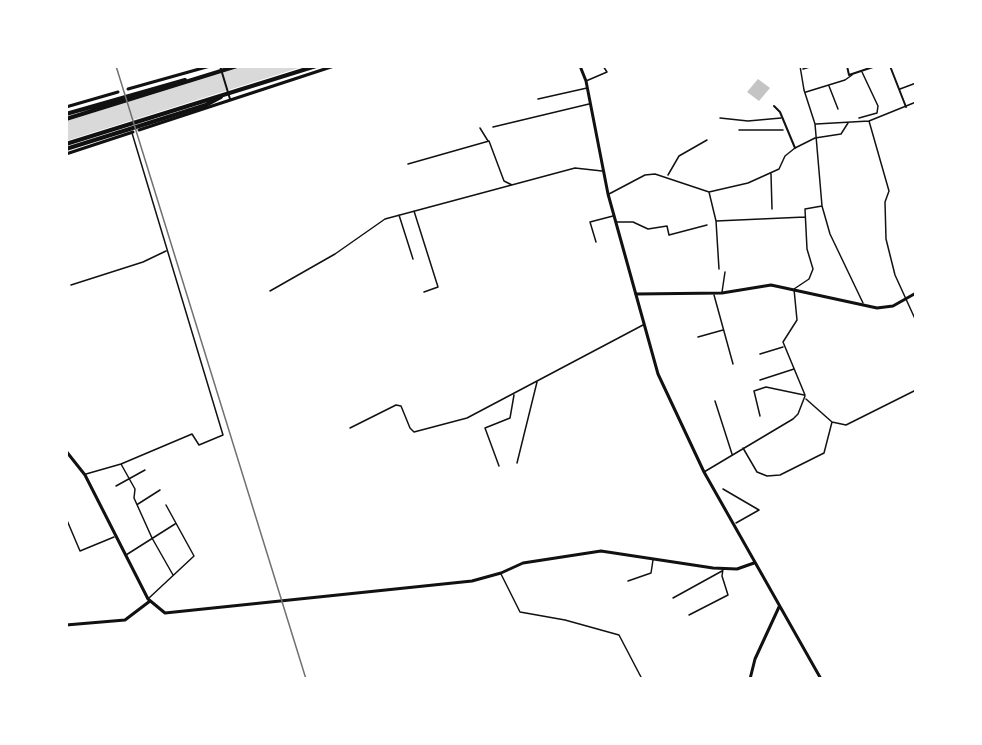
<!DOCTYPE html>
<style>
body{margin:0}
#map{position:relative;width:982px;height:745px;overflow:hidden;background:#fff;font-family:"IBM Plex Sans",sans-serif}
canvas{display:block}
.frame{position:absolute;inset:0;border:68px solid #fff;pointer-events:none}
</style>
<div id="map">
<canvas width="982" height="745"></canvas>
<div class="frame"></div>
</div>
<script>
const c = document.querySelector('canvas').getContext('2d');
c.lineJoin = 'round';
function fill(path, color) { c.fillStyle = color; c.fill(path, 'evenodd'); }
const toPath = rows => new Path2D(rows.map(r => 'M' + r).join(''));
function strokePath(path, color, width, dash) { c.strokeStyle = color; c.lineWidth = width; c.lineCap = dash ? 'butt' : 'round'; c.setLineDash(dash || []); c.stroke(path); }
fill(toPath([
 [245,66,305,66,66,141,66,121]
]), '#d9d9d9');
fill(toPath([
 [758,79,770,88,759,101,747,92]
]), '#c4c4c4');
strokePath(toPath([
 [739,130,783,130],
 [668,175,679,156,707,140],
 [723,489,759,510,736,523]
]), '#111', 1.5);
strokePath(toPath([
 [800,66,804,90,815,124,822,206,830,234,863,303],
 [803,69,813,66],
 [586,81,607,72,603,66],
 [829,86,838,109],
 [900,89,916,83],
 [806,92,845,80,852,75],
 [538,99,587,88],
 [720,118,748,121,781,118],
 [869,121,889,191,885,202,886,239,895,275,916,321],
 [816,124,869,121,916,102],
 [493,127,589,104],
 [480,128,488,141],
 [408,164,489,141,504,181,512,185],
 [771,174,772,209],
 [709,192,716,221,719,269],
 [609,194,645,175,655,174,709,192,748,183,779,169,785,156,795,148,815,138,841,134,848,123],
 [414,211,438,287,424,292],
 [399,215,413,259],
 [716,221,805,217],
 [616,222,633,222,648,229,667,226,669,235,707,225],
 [596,242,590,222,613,216],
 [71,285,143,262,166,251],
 [270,291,335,254,385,219,575,168,602,171],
 [722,292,725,272],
 [714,295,733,364],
 [698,337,723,330],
 [760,354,783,347],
 [760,380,794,369],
 [805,395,783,342,797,320,794,289,809,279,813,269,807,249,805,209,822,206],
 [806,399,832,422,846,425,916,390],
 [715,401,732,454],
 [760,416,754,391,766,387,804,395],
 [350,428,396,405,401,406,410,428,414,432,467,418,643,325],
 [743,448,757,472,767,476,780,475,824,453,832,422],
 [517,463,537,382],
 [121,464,135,489,134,498,152,538,173,575],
 [499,466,485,428,510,418,514,395],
 [704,472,793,419,798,414,805,396],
 [86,474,121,464,192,434,199,445,223,435,132,133],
 [116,486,145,470],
 [138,504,160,490],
 [66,518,80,551,114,537],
 [126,555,175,524],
 [501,574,520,612,565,620,619,635,642,679],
 [628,581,651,573,653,560],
 [149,598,194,556,166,505],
 [673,598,722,571],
 [689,615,728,595,722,576,723,569]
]), '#111', 1.5);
strokePath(toPath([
 [859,118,877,113,878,106,862,72]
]), '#111', 1.5);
strokePath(toPath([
 [220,66,230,99],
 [847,66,849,75,876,66],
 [890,66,906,107],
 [774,106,780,112,795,148]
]), '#111', 2);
strokePath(toPath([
 [636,294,722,293,771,285,877,308,893,306,916,293],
 [66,451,85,475,148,599,165,613,472,581,501,573,523,563,601,551,713,568,737,569,754,563],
 [66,625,125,620,150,601],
 [750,679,755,659,779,607]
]), '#111', 3);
strokePath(toPath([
 [580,66,586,81,608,194,658,374,704,472,821,679],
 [128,89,210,66],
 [66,107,118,92],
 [139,130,334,66],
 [66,154,133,132]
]), '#111', 3);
strokePath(toPath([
 [66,114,185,80],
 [66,119,237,66],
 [66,144,316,66],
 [66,149,206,105,221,97]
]), '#111', 4);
strokePath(toPath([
 [116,66,306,679]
]), '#707070', 1.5);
</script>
